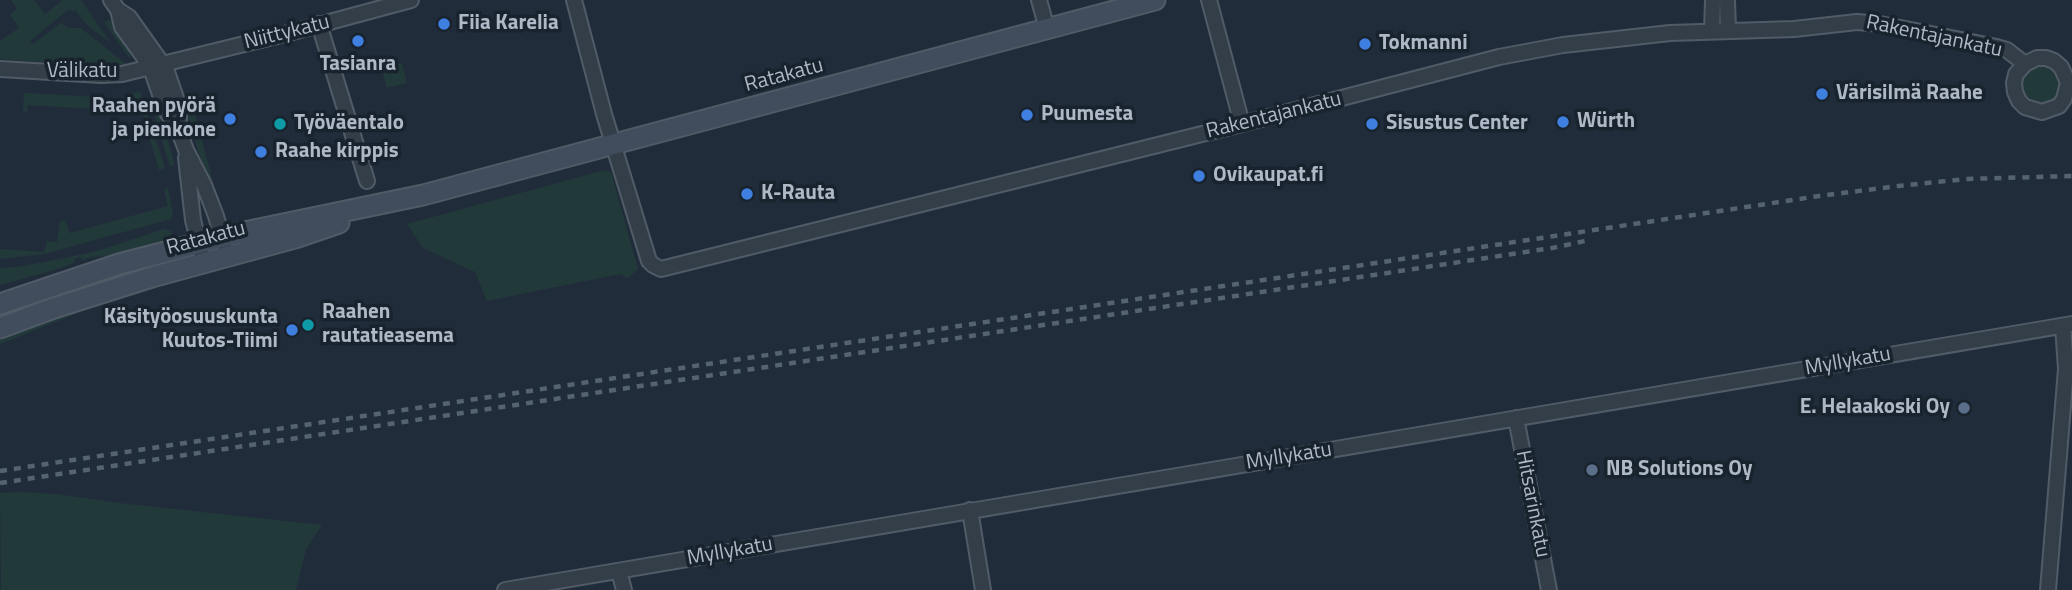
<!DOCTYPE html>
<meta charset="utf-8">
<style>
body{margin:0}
canvas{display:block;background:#202c39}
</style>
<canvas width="2072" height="590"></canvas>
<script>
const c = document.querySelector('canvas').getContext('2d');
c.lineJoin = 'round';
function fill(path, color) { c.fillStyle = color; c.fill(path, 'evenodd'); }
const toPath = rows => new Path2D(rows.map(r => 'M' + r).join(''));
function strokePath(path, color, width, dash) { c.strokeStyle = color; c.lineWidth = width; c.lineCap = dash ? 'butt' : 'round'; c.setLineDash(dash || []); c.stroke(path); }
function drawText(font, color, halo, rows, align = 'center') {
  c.font = font + ' "Titillium Web",sans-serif'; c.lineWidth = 7; c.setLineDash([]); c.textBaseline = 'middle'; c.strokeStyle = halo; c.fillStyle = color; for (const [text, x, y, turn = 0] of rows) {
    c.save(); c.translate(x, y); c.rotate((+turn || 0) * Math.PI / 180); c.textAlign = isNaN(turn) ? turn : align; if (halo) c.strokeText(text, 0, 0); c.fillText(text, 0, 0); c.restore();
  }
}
fill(toPath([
 [11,0,34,0,45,14,63,0,81,0,110,42,89,27,75,10,73,12,69,9,30,41,33,44,61,23,69,28,81,28,126,64,105,67,0,59,0,41,19,28,10,15,17,9],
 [110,20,126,42,130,52,130,59,104,22],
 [402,63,407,83,387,88,381,68],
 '2022 86a19 19 0 1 1 38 0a19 19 0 1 1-38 0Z',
 [140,91,165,168,159,170,142,112,28,105,27,112,23,112,24,93,118,98],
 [189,93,213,181,206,178,182,95],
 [156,101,175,165,170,167,151,103],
 [605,170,611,172,638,269,628,278,620,274,487,301,475,272,423,248,407,224],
 [168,188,173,214,171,219,44,254,0,259,0,249,44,252,47,241,57,242,60,221,65,220,70,233,168,206,164,189],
 [164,229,171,231,172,237,170,240,116,255,91,257,82,260,81,257,74,259,74,263,51,271,0,285,0,268,17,267,60,259,97,251],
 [76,312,78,313,0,344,0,333,37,320],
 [19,492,56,494,119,503,322,525,306,549,296,590,1,590,0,493]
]), '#22393a');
const street = toPath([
 [111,0,118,10,122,27,143,56,153,74,165,109,179,131,186,150,204,185,216,216,224,244],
 [574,0,604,114,649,261,653,265,661,269,1242,124,1499,57,1563,45,1670,33,1794,29,1857,22,1880,24,1997,47,2007,50,2025,64,2037,58,2046,58,2054,61,2061,67,2068,82,2064,99,2059,106,2042,112,2025,107,2019,101,2015,92,2014,83,2016,74,2025,64],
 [1039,0,1047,29],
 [1209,0,1242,124],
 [1727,0,1728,31],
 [118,10,129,17,166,69,179,107,179,131],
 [319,24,367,181],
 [1712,31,1713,0],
 [0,69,101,75,122,74,285,34,411,0],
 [186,158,193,220,204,263],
 [1516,418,1549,590],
 [970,510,983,590],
 [619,571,624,590],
 [505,590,2072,324],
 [2048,590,2066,369,2063,326]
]);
const secondary = toPath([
 [0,304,119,264,235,234,423,195,1155,0],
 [0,328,54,308,152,277,295,238,339,223]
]);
strokePath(street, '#515b67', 18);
strokePath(secondary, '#515b67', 23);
strokePath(street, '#333e49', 14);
strokePath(secondary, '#414d5d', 19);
strokePath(toPath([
 [0,471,1819,196,1898,186,1966,179,2072,176],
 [0,483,1552,248,1585,241]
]), '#556271', 4.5, [7, 7]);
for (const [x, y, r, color] of [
 [444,24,7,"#3f7fe0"],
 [358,41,7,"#3f7fe0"],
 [1365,44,7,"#3f7fe0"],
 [1822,94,7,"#3f7fe0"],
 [1027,115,7,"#3f7fe0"],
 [230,119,7,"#3f7fe0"],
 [1563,122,7,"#3f7fe0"],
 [280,124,7,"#0f9aa8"],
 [1372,124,7,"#3f7fe0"],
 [261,152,7,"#3f7fe0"],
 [1199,176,7,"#3f7fe0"],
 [747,194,7,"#3f7fe0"],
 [308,325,7,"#0f9aa8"],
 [292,330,7,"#3f7fe0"],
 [1964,408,7,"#5c6f8a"],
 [1592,470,7,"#5c6f8a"]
]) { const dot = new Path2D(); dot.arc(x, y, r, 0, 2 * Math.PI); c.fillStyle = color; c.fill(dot); strokePath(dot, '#19232e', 2.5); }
drawText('bold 21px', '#aeb8c6', '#19232e', [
 ["Fiia Karelia",458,24],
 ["Tokmanni",1379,44],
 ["Tasianra",358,65,"center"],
 ["Värisilmä Raahe",1836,94],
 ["Raahen pyörä",216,107,"right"],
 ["ja pienkone",216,131,"right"],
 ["Puumesta",1041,115],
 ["Würth",1577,122],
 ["Työväentalo",294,124],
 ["Sisustus Center",1386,124],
 ["Raahe kirppis",275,152],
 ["Ovikaupat.fi",1213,176],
 ["K-Rauta",761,194],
 ["Raahen",322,313],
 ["rautatieasema",322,337],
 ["Käsityöosuuskunta",278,318,"right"],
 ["Kuutos-Tiimi",278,342,"right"],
 ["E. Helaakoski Oy",1950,408,"right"],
 ["NB Solutions Oy",1606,470]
], 'left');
drawText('21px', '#aeb8c6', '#19232e', [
 ["Niittykatu",287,33,-14],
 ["Rakentajankatu",1934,37,12],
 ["Välikatu",82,72],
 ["Ratakatu",784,76,-15],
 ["Rakentajankatu",1274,116,-14],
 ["Ratakatu",206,239,-15],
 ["Myllykatu",1848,362,-10],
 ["Myllykatu",1289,457,-9],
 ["Hitsarinkatu",1532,504,79],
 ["Myllykatu",730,552,-10]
]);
</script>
